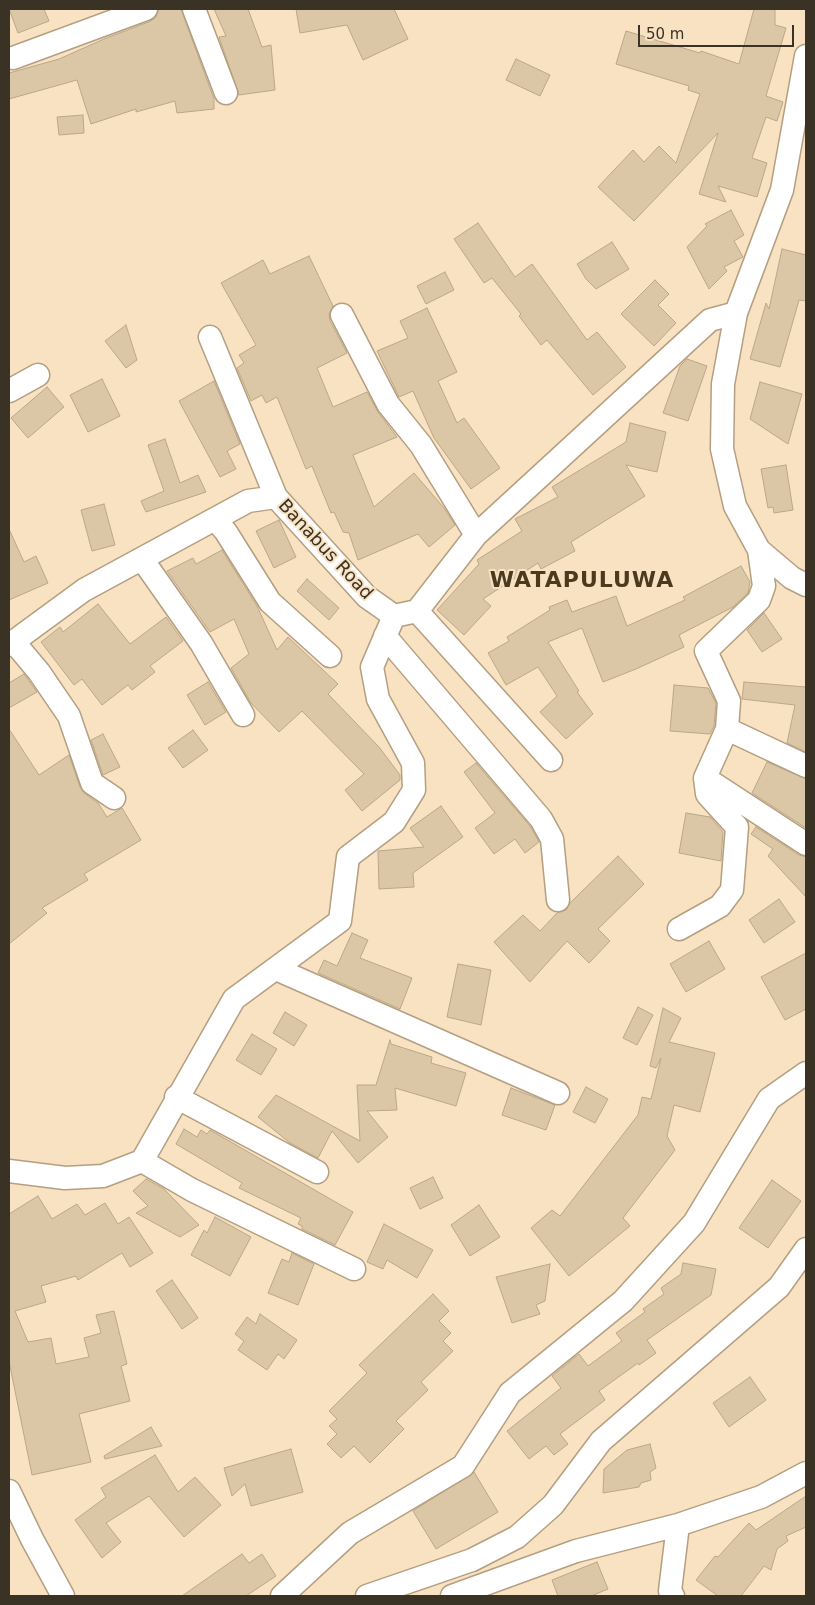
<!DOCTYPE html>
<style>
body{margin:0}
#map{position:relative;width:815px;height:1605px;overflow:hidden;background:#f9e2c2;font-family:"DejaVu Sans",sans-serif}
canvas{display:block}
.frame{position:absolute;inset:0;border:10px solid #3a3225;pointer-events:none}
.scale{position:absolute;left:638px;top:25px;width:156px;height:22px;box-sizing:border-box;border:2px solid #3a3225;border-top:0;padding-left:6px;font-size:15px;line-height:18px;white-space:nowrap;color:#3a3225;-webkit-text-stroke:4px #f9e2c2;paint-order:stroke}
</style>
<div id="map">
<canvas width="815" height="1605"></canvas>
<div class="frame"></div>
<div class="scale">50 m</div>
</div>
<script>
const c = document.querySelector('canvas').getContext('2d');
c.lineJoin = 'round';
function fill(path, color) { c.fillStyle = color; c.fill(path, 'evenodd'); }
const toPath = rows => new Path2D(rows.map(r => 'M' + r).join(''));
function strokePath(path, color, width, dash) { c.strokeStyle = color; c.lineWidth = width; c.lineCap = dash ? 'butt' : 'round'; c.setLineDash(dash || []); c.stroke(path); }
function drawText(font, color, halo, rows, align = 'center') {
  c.font = font + ' "DejaVu Sans",sans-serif'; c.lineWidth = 4; c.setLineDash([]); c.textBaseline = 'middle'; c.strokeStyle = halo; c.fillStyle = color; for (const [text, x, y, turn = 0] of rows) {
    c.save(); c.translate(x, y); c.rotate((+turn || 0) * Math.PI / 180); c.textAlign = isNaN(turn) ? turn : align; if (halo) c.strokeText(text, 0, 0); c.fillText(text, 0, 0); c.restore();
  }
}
const building = toPath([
 [9,9,44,9,49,21,18,33,9,9],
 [159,9,181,9,214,99,214,109,177,113,175,101,136,112,136,109,91,124,77,80,9,99,9,73,59,59,104,39,151,21,156,17,159,9],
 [214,9,248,9,262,47,271,45,275,90,239,95,219,37,226,36,214,9],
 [296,9,394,9,408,39,363,60,347,25,300,33,296,9],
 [754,9,775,9,775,25,786,28,766,96,783,102,777,121,766,117,752,158,767,163,757,197,718,186,726,202,699,194,718,133,634,221,598,187,633,150,644,162,659,146,676,163,700,94,688,90,689,86,616,64,626,31,700,53,701,51,739,64,754,9],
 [516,59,550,75,540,96,506,80,516,59],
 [83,115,84,133,59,135,57,117,83,115],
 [731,210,744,235,734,241,743,257,724,267,727,271,709,289,687,247,707,226,705,224,731,210],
 [478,223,515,277,532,264,587,340,597,332,626,367,593,395,547,340,541,345,519,316,521,314,492,278,484,283,454,239,478,223],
 [612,242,629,269,596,289,586,279,577,264,612,242],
 [782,249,806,255,806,301,799,300,780,367,750,359,766,303,769,309,782,249],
 [309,256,333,306,329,314,330,321,347,353,317,368,333,407,367,392,378,412,397,437,353,455,374,507,414,473,444,508,455,525,429,547,418,534,358,560,349,533,343,532,334,512,331,513,312,466,306,469,277,397,266,403,262,395,251,401,237,368,244,363,239,355,256,345,221,283,263,260,270,274,309,256],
 [445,272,454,290,426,304,417,286,445,272],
 [655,280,669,294,658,305,676,323,654,346,621,314,655,280],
 [427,308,457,372,438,381,457,423,464,418,500,468,471,489,434,438,413,391,399,397,377,351,408,338,400,321,427,308],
 [126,325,137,360,126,368,105,341,126,325],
 [687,359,707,366,688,421,663,413,680,366,687,359],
 [102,379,120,416,88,432,70,395,102,379],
 [214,381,240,444,227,451,236,469,220,477,179,401,214,381],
 [760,382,802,394,788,444,750,419,760,382],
 [47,387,64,407,28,438,11,418,47,387],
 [630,423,666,432,657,472,626,465,645,496,571,542,575,551,541,569,538,563,483,599,491,606,464,635,437,610,479,564,477,560,522,531,515,519,558,497,552,487,626,442,630,423],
 [165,439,180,483,198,475,206,492,146,512,141,501,164,491,148,445,165,439],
 [786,465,793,510,774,513,773,507,768,508,761,469,786,465],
 [104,504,115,545,92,551,81,510,104,504],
 [279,520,296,557,274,568,256,531,279,520],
 [9,529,24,562,36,556,48,583,9,600,9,529],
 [222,550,257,606,277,650,288,637,338,684,328,694,379,747,400,775,400,780,362,811,345,790,364,774,302,711,279,732,251,703,231,668,249,654,234,619,210,632,167,571,193,558,196,564,222,550],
 [741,566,750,582,748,593,733,607,679,635,684,647,636,669,603,682,582,628,548,642,579,691,577,692,593,714,566,739,540,712,557,696,538,667,506,685,488,653,509,641,507,637,550,610,549,607,567,600,572,612,616,596,627,626,685,600,683,597,741,566],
 [307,579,339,608,329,620,297,591,307,579],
 [98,604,130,644,166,617,183,641,150,666,155,672,132,690,128,685,102,705,82,679,74,685,41,642,60,627,63,632,98,604],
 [764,613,782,639,762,652,747,630,764,613],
 [24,674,37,692,9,708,9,683,24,674],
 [208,682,226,712,205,725,187,695,208,682],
 [744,682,806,687,806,752,787,743,795,705,742,699,744,682],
 [674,685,708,688,716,703,714,726,710,734,670,731,674,685],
 [9,729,39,775,69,755,80,787,84,793,98,803,107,817,122,808,141,840,84,874,88,880,42,908,47,913,9,944,9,729],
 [193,730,208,750,183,768,168,748,193,730],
 [103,734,120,767,103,775,91,740,103,734],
 [767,762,806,779,806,828,752,793,767,762],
 [476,763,530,826,539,842,525,853,515,839,494,854,475,828,495,813,464,772,476,763],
 [441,806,463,837,413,873,414,887,379,889,378,851,424,847,410,828,441,806],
 [686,813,710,817,723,832,721,861,679,853,686,813],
 [756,827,799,855,806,857,806,897,768,856,773,849,751,834,756,827],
 [618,856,644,884,598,929,610,941,589,963,567,941,530,982,494,942,523,915,540,931,557,913,566,910,571,902,618,856],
 [779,899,795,922,764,943,749,920,779,899],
 [352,933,368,940,360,958,412,978,400,1009,318,973,324,960,337,966,352,933],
 [709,941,725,969,686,992,670,964,709,941],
 [806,953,806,1009,785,1020,761,977,806,953],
 [458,964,491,970,481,1025,447,1017,458,964],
 [638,1007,653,1015,637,1045,623,1038,638,1007],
 [663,1008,681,1018,669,1042,715,1053,700,1112,674,1105,667,1136,675,1150,623,1218,630,1226,569,1276,531,1228,552,1210,560,1216,638,1115,642,1097,651,1099,661,1058,656,1068,650,1066,663,1008],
 [285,1012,307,1025,294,1046,273,1033,285,1012],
 [252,1034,277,1049,261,1075,236,1060,252,1034],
 [390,1040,391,1044,432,1057,431,1063,466,1073,456,1106,395,1088,397,1110,367,1111,388,1137,358,1163,332,1131,318,1158,290,1143,258,1117,276,1095,360,1141,357,1085,376,1085,390,1040],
 [586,1087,608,1099,595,1123,573,1112,586,1087],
 [511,1088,555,1105,546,1130,502,1115,511,1088],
 [184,1129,197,1137,201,1130,207,1134,210,1130,353,1212,335,1245,302,1229,302,1226,298,1224,301,1218,239,1188,242,1183,176,1144,184,1129],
 [433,1177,443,1198,420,1209,410,1188,433,1177],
 [146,1179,164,1189,199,1225,180,1237,136,1213,148,1206,133,1191,146,1179],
 [772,1180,801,1201,768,1248,739,1228,772,1180],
 [38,1196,52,1219,77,1204,85,1215,105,1203,118,1224,129,1217,153,1253,130,1267,122,1253,78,1280,76,1276,41,1286,46,1302,15,1311,28,1342,51,1338,56,1364,89,1357,84,1338,101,1333,96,1315,114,1311,127,1364,121,1366,130,1401,79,1414,91,1462,32,1475,9,1361,9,1214,38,1196],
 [479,1205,500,1237,470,1256,451,1225,479,1205],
 [215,1217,251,1237,230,1276,191,1255,204,1230,207,1233,215,1217],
 [384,1224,433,1250,417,1278,387,1260,383,1269,367,1262,384,1224],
 [292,1253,314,1264,298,1305,268,1293,282,1259,289,1262,292,1253],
 [683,1263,716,1269,711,1295,647,1340,656,1353,639,1365,638,1363,599,1391,605,1400,560,1434,568,1444,554,1455,546,1446,529,1459,507,1431,561,1388,552,1376,579,1354,588,1366,622,1341,616,1333,645,1312,643,1309,664,1294,661,1288,681,1274,683,1263],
 [550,1264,545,1301,536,1305,540,1314,512,1323,496,1277,550,1264],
 [172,1280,198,1318,182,1329,156,1291,172,1280],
 [433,1294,449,1311,439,1321,451,1333,443,1341,453,1351,421,1382,428,1390,396,1421,404,1429,370,1463,354,1446,341,1458,327,1444,337,1434,329,1426,337,1419,329,1411,367,1373,359,1365,433,1294],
 [260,1314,297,1340,284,1359,278,1354,267,1370,238,1350,244,1341,235,1334,247,1317,256,1324,260,1314],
 [750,1377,766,1400,729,1427,713,1403,750,1377],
 [151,1427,162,1446,105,1459,104,1456,151,1427],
 [650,1444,656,1468,650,1472,651,1480,641,1483,639,1487,603,1493,604,1469,627,1450,650,1444],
 [291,1449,303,1492,251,1506,245,1484,232,1496,224,1468,291,1449],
 [155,1455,178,1492,195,1477,221,1505,184,1537,149,1496,106,1523,121,1542,102,1558,75,1520,106,1497,101,1488,155,1455],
 [474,1472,498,1512,436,1549,413,1511,474,1472],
 [806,1496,806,1527,786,1536,788,1541,777,1549,771,1570,764,1566,741,1596,718,1596,696,1580,715,1556,718,1557,749,1523,756,1530,806,1496],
 [242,1554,249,1563,262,1554,276,1576,246,1596,182,1596,242,1554],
 [597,1562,608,1589,591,1596,558,1596,552,1580,597,1562]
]);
fill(building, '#dbc6a6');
strokePath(building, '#bba688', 1);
const minor = toPath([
 [194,9,226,93],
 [806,56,782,190,736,313,723,384,722,449,735,506,759,550,792,578,806,585],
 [13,58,146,9],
 [342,315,388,404,421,445,476,535],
 [210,337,276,497],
 [9,391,38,375],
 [215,519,226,532,270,602,330,656],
 [142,559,201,643,243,715],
 [417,611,551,760],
 [385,636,541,819,552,839,558,900],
 [13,641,39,672,69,716,92,783,114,798],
 [9,645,84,590,248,501,276,497,367,597,394,616,417,611,476,535,710,320,736,313],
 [727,729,806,766],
 [705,778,806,844],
 [679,929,720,906,732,890,737,827,707,794,705,778,727,729,729,701,706,651,759,600,764,586,759,550],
 [276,969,558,1093],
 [176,1097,317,1172],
 [142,1161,192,1190,354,1269],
 [9,1171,65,1178,103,1176,142,1161,234,999,340,921,348,857,394,822,414,790,413,763,378,699,372,667,394,616],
 [9,1491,32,1539,63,1596],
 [282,1596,350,1533,463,1466,510,1393,623,1301,694,1223,769,1099,806,1073],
 [367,1596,472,1560,517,1537,553,1505,601,1441,779,1287,806,1249],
 [452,1596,576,1551,678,1525,761,1497,806,1473],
 [673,1596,670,1591,678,1525]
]);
strokePath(minor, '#b49f81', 25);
strokePath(minor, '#fff', 22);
drawText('18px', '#3a3225', '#f9e2c2', [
 ["Banabus Road",325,550,47]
]);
c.letterSpacing = '1px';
drawText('bold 22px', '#4c3a1f', '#f9e2c2', [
 ["WATAPULUWA",582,581]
]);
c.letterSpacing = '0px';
</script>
